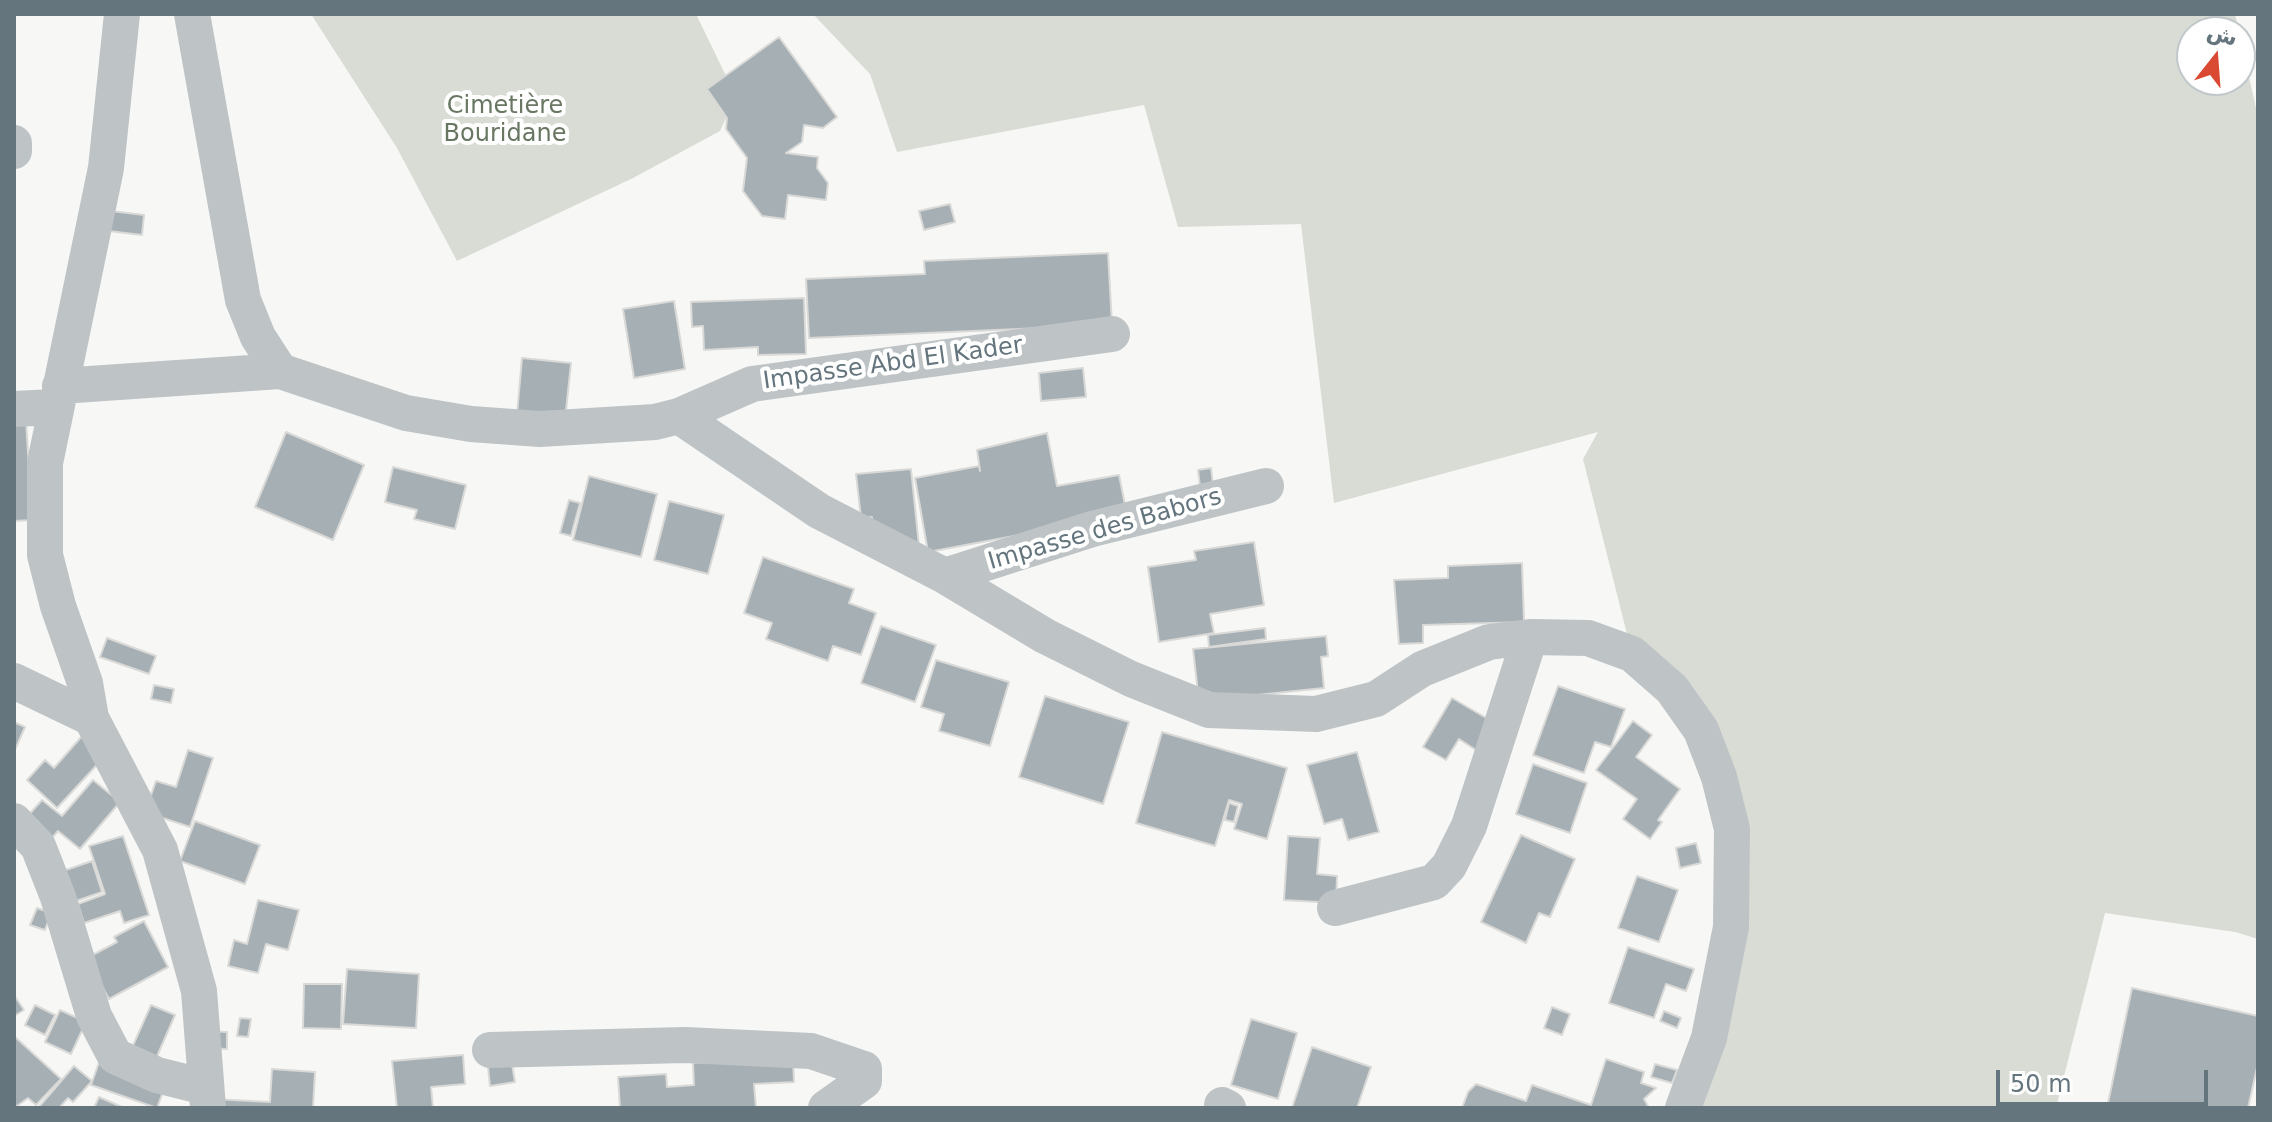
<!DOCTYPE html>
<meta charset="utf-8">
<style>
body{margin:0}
#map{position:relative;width:2272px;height:1122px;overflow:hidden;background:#f7f7f5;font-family:"DejaVu Sans","Noto Sans Arabic",sans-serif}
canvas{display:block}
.frame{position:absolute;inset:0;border:16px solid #64757e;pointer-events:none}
.north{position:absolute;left:2176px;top:16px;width:80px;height:80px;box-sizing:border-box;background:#fff;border:2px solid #c1c8cb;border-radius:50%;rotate:17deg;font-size:22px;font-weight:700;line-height:32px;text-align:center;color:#64757e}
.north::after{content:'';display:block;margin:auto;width:28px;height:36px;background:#da4932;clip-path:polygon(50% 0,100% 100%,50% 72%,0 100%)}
.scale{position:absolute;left:1996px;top:1070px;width:212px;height:36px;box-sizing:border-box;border:4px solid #64757e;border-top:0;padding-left:10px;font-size:24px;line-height:28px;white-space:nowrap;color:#64757e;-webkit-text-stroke:6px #fff;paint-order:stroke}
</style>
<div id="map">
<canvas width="2272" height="1122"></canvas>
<div class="frame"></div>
<div class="north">ش</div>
<div class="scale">50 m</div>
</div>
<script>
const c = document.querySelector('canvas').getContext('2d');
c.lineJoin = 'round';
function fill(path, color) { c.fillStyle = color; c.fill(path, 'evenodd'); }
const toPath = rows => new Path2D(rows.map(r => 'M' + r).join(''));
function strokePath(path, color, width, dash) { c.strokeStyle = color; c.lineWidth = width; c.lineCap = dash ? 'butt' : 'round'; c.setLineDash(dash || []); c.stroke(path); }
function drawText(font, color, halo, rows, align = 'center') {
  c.font = font + ' "DejaVu Sans",sans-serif'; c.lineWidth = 8; c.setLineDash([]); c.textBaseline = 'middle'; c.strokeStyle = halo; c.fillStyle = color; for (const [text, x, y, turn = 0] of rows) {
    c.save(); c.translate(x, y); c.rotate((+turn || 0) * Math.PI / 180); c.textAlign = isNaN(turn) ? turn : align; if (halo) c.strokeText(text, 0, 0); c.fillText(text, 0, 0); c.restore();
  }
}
fill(toPath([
 [311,14,696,14,729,82,731,107,720,131,633,178,457,261,397,148],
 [813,14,2235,14,2239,32,2192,32,2192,80,2240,80,2240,37,2258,117,2258,939,2235,932,2105,913,2056,1108,1683,1108,1709,1038,1719,777,1632,654,1583,459,1598,432,1334,503,1301,224,1178,227,1144,105,897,152,870,74]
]), '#d8dcd4');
const building = toPath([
 [779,37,837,117,823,128,804,125,802,142,786,153,818,157,817,168,828,183,826,200,788,195,785,219,762,216,743,191,747,158,726,129,727,118,707,89,779,37],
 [950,204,955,222,924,230,919,211,950,204],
 [111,211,144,215,142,235,109,231,111,211],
 [1108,253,1112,325,809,338,806,279,925,274,924,261,1108,253],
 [804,298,806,354,758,355,758,347,704,350,703,326,692,327,691,302,804,298],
 [674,301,685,369,634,378,623,309,674,301],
 [522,358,571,363,565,420,517,414,522,358],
 [1083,368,1086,397,1041,401,1039,373,1083,368],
 [26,420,32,520,14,521,14,421,26,420],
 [286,432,364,465,333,540,255,507,286,432],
 [1047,433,1057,486,1119,475,1127,515,928,552,915,478,979,466,980,471,977,450,1047,433],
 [393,467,466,485,455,529,414,519,417,510,385,502,393,467],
 [1211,468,1213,485,1200,486,1198,470,1211,468],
 [911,469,919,546,874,535,872,517,861,518,856,474,911,469],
 [589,476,657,494,641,557,573,540,589,476],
 [569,500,580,503,571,536,560,533,569,500],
 [669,501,724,515,708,574,654,560,669,501],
 [1254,542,1264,605,1210,614,1214,633,1159,642,1148,567,1196,560,1194,551,1254,542],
 [763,557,854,589,849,603,876,613,861,655,833,646,828,661,766,639,772,623,744,613,763,557],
 [1522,563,1524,622,1423,625,1423,643,1399,644,1394,580,1448,578,1448,566,1522,563],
 [881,626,936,645,915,702,861,683,881,626],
 [1265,628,1266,639,1209,647,1208,635,1265,628],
 [1326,636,1328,656,1321,657,1324,688,1199,701,1193,649,1326,636],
 [107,638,156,656,149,674,100,657,107,638],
 [936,660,1009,682,990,746,939,731,944,714,921,707,936,660],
 [154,685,174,689,171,703,151,699,154,685],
 [1558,686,1625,709,1611,747,1595,742,1584,773,1533,755,1558,686],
 [1045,696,1129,722,1103,804,1019,777,1045,696],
 [1452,698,1493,722,1476,750,1459,739,1446,760,1423,747,1452,698],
 [1633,721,1652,735,1636,757,1680,789,1658,820,1662,822,1650,839,1623,819,1637,799,1596,770,1633,721],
 [14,722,25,727,14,752,14,722],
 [1162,732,1287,768,1267,839,1234,829,1242,804,1229,800,1215,846,1136,823,1162,732],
 [83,735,106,755,57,808,27,780,45,760,54,768,83,735],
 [188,750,213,758,190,827,145,812,156,781,176,787,188,750],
 [1357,752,1379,832,1348,840,1342,819,1324,824,1307,765,1357,752],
 [1533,764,1587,783,1570,833,1516,814,1533,764],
 [93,780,120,802,80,849,58,831,51,839,26,818,42,800,62,816,93,780],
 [1229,803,1238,806,1234,822,1225,820,1229,803],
 [195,821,260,845,245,884,180,861,195,821],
 [1521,835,1575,859,1550,917,1539,913,1526,943,1481,922,1521,835],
 [123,836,149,915,124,923,120,911,84,923,78,904,105,894,89,846,123,836],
 [1288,836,1320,838,1317,874,1337,876,1336,903,1284,900,1288,836],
 [1696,843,1701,863,1680,868,1676,848,1696,843],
 [92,861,102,892,73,902,63,871,92,861],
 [1637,876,1678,890,1659,942,1618,928,1637,876],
 [258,900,299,910,288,950,266,944,258,973,228,966,234,940,247,944,258,900],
 [37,908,51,913,45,930,30,925,37,908],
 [144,921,168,967,109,999,87,958,117,942,114,937,144,921],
 [1628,947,1694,969,1686,991,1666,984,1654,1018,1609,1003,1628,947],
 [347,969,419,974,416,1028,343,1024,347,969],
 [304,984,342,984,341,1029,303,1028,304,984],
 [2132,988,2258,1016,2258,1063,2248,1108,2107,1108,2132,988],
 [14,995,24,1010,14,1016,14,995],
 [35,1005,55,1015,45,1035,25,1025,35,1005],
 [151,1005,175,1015,151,1070,127,1059,151,1005],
 [1552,1007,1570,1014,1562,1035,1544,1028,1552,1007],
 [60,1010,86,1022,71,1054,45,1042,60,1010],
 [1664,1011,1681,1018,1677,1028,1660,1021,1664,1011],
 [240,1018,251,1019,248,1037,237,1036,240,1018],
 [1251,1019,1297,1033,1278,1099,1231,1085,1251,1019],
 [204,1031,227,1032,227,1049,204,1048,204,1031],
 [14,1036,61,1079,36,1105,28,1098,14,1108,14,1036],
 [1312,1047,1371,1067,1357,1108,1292,1108,1312,1047],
 [463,1055,465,1084,431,1087,433,1108,397,1108,392,1061,463,1055],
 [101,1057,167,1081,157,1108,91,1085,101,1057],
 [793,1057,794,1082,754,1084,756,1108,620,1108,618,1077,666,1074,667,1087,694,1085,693,1063,793,1057],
 [1606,1059,1644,1072,1641,1083,1656,1088,1644,1099,1649,1108,1462,1108,1468,1092,1476,1084,1526,1101,1532,1085,1591,1105,1606,1059],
 [512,1064,515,1082,490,1086,488,1067,512,1064],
 [1655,1064,1677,1070,1672,1083,1651,1077,1655,1064],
 [74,1066,92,1081,73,1102,68,1098,59,1108,38,1108,74,1066],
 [272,1069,315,1072,313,1108,212,1108,213,1099,270,1102,272,1069],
 [99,1097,122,1107,121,1108,94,1108,99,1097]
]);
fill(building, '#a6afb4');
strokePath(building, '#d9d9d7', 2);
strokePath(toPath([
 [122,14,106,168,45,463,45,555,58,606,85,683,91,718,160,850,199,991,208,1108],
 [192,14,243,300,258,337,280,371],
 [14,143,14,151],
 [60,386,280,371,406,413,471,424,540,429,655,422,679,416,819,511,945,576,1045,636,1131,679,1209,710,1316,714,1376,699,1422,669,1489,642,1530,637,1588,638,1632,654,1672,689,1701,730,1719,777,1732,829,1731,927,1709,1038,1683,1108],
 [14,409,54,407],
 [679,416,752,384,1112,334],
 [945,576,1092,529,1266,486],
 [14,681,91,718],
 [14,821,38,846,58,897,94,1016,115,1056,157,1075,205,1087],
 [1335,908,1434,882,1449,866,1469,826,1530,637],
 [490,1050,685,1045,811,1051,864,1069,864,1081,826,1108],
 [1222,1105,1228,1108]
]), '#bec3c6', 36);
drawText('24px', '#687662', '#fff', [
 ["Cimetière",505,107],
 ["Bouridane",505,135]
]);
drawText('24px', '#64757e', '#fff', [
 ["Impasse Abd El Kader",893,364,-8],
 ["Impasse des Babors",1105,530,-16]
]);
</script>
